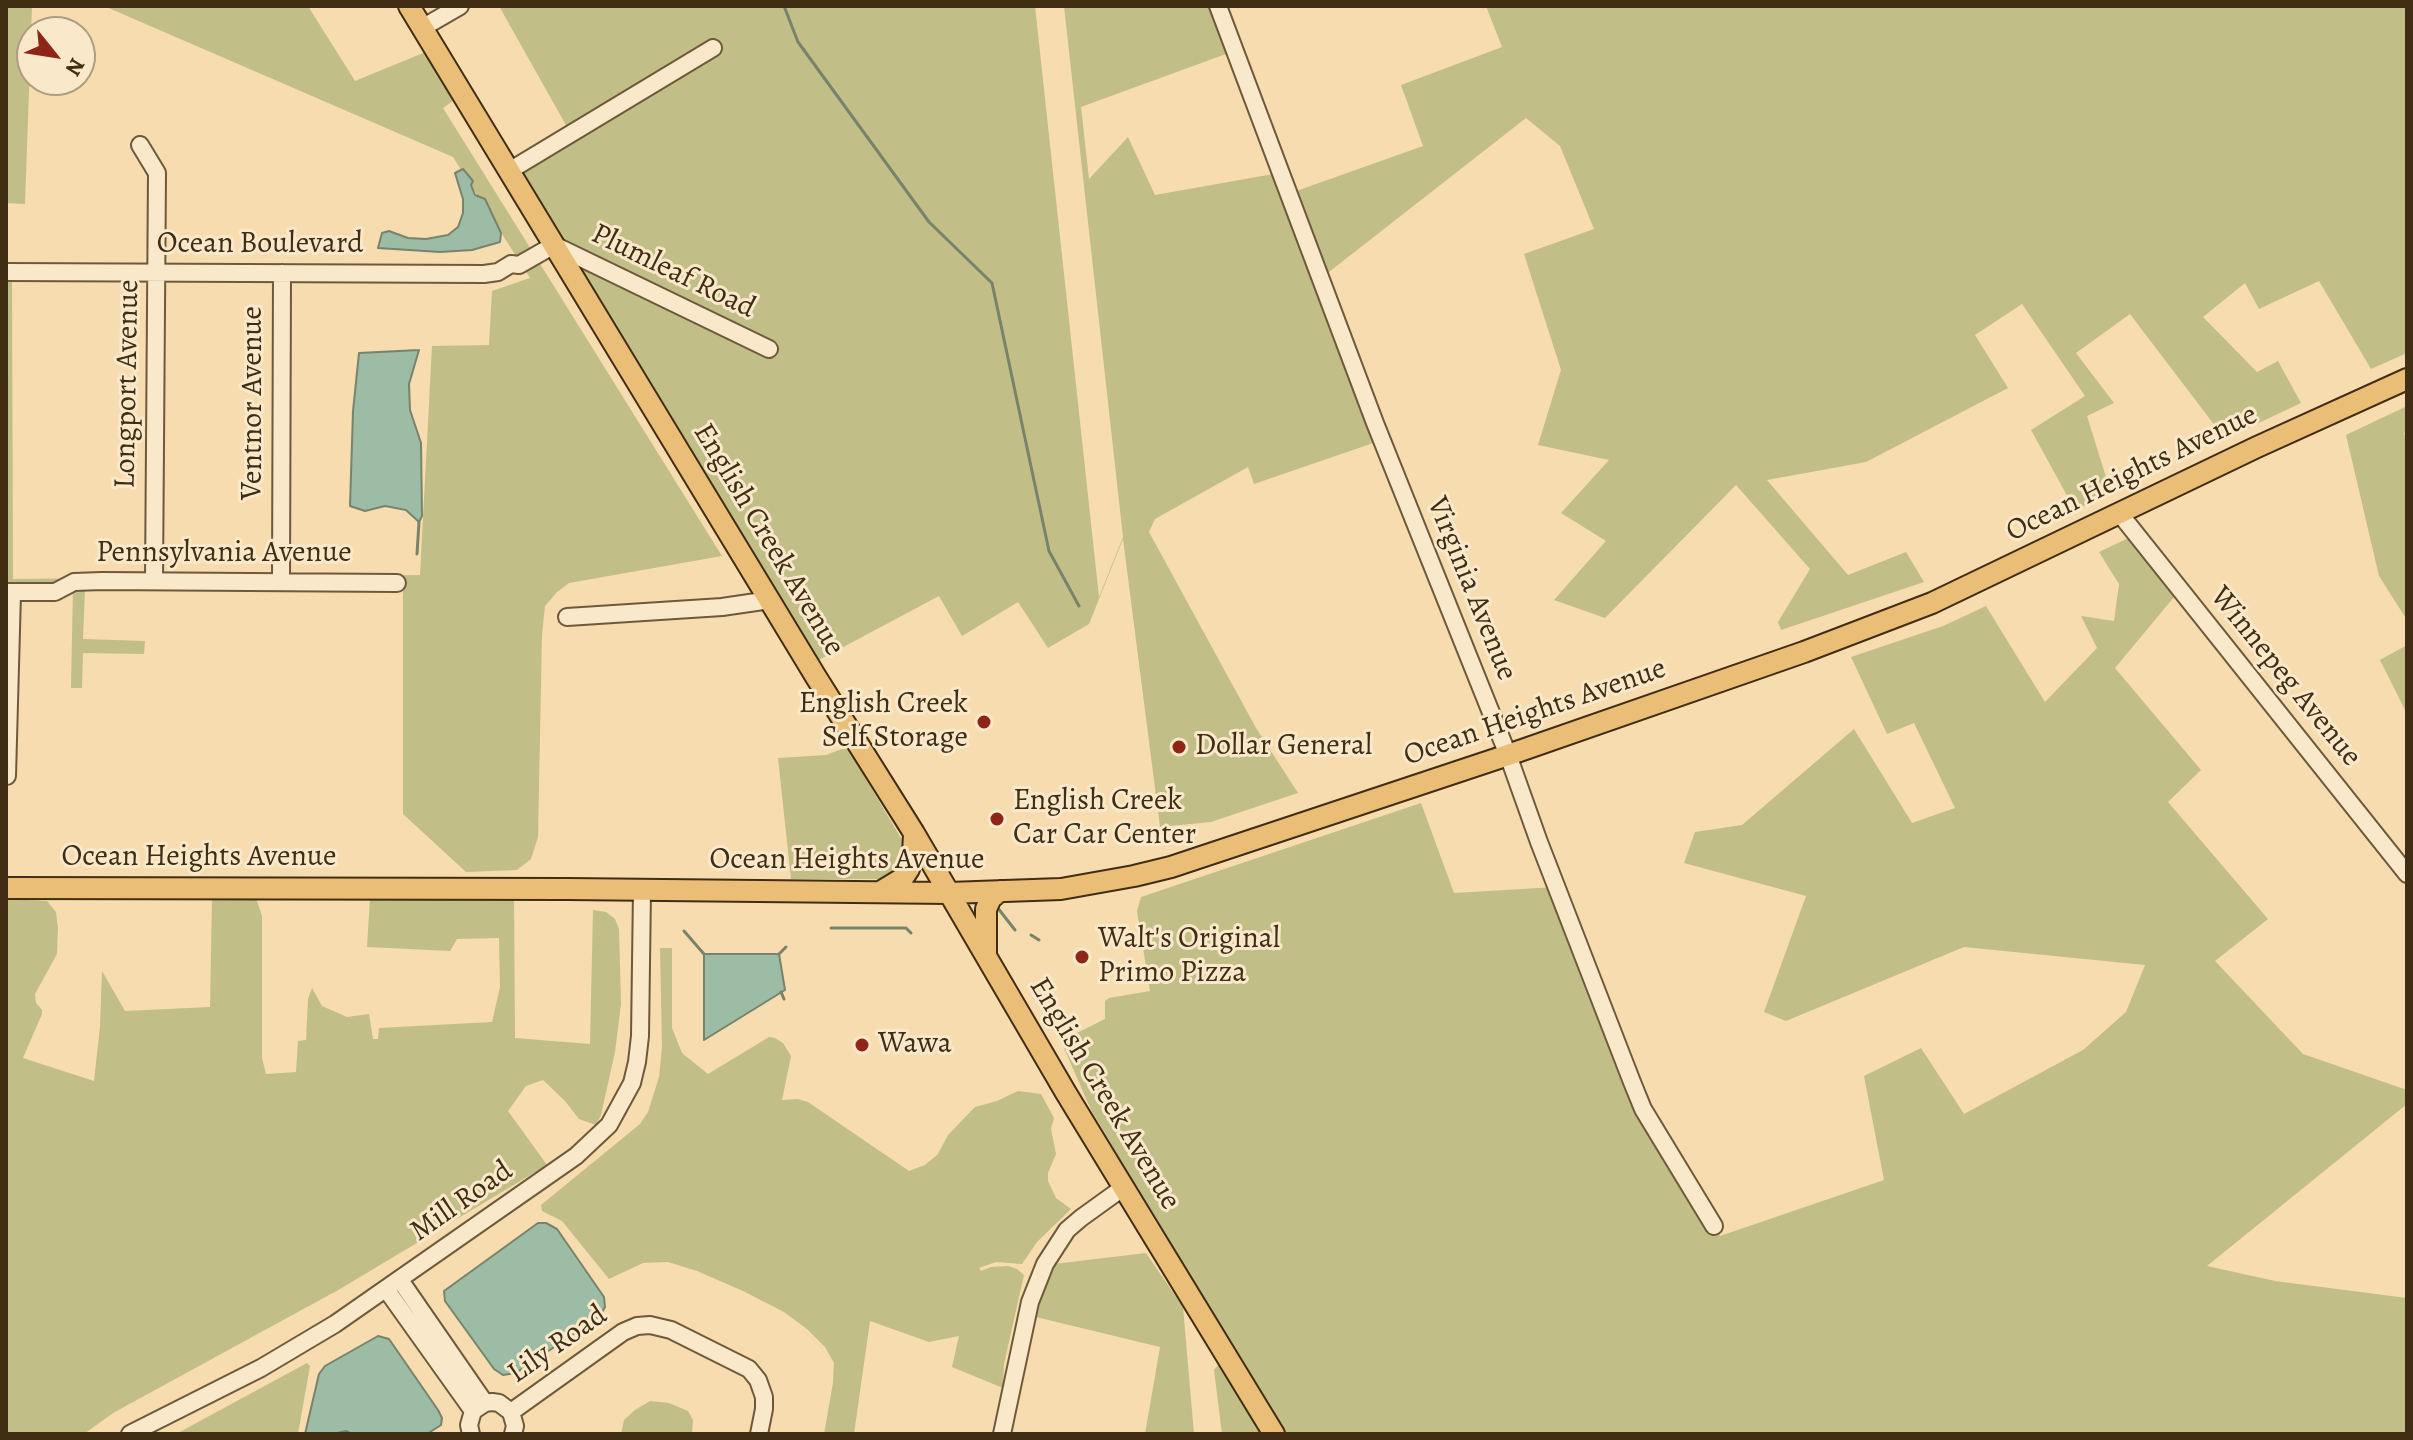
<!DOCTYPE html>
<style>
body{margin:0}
#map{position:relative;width:2413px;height:1440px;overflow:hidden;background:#f6dcae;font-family:Alegreya,serif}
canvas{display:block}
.frame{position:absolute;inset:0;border:8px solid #402d14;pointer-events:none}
.north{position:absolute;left:16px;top:16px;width:80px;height:80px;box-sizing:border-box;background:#f9e8ca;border:2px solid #af9d81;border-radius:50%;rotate:120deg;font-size:22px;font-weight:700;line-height:32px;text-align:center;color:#402d14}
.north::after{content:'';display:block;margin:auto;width:28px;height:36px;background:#8f2418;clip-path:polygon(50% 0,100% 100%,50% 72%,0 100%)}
</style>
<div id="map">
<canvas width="2413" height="1440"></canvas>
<div class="frame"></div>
<div class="north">N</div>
</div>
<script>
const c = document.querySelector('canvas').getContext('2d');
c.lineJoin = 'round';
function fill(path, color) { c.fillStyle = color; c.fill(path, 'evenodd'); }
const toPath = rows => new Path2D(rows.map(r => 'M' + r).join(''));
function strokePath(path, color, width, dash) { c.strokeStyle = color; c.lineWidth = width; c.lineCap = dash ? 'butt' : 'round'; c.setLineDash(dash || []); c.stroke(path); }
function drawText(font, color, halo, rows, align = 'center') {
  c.font = font + ' Alegreya,serif'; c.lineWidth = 6; c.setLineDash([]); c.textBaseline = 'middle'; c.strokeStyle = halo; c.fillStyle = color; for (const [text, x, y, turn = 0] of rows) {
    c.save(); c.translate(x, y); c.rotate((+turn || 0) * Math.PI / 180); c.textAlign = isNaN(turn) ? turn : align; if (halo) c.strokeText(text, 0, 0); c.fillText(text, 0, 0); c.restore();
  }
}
fill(toPath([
 [6,6,32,6,25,204,6,203],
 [104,6,308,6,355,81,428,51,457,98,443,108,722,556,569,583,557,592,545,606,542,635,538,837,531,859,517,870,466,872,403,814,403,586,85,590,83,639,145,641,144,654,83,653,82,688,71,688,73,586,6,585,6,278,12,278,13,579,420,575,432,346,489,345,492,291,530,278,453,157],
 [499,6,1035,6,1099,597,1123,537,1064,6,1216,6,1229,41,1226,54,1081,107,1089,179,1128,137,1155,195,1279,173,1288,194,1423,146,1401,85,1502,47,1486,6,2407,6,2407,353,2371,369,2319,281,2259,309,2245,283,2203,317,2257,372,2278,361,2301,403,2225,439,2130,314,2076,353,2114,403,2087,416,2111,493,2075,510,2031,430,2085,396,2022,304,1975,335,2008,388,1866,462,1767,480,1848,575,1906,552,1924,582,1781,630,1778,622,1810,569,1736,485,1605,618,1554,600,1606,541,1561,513,1609,460,1538,445,1561,370,1524,254,1594,229,1560,146,1526,118,1320,279,1382,440,1254,484,1248,467,1155,519,1149,532,1256,728,1298,793,1211,822,1160,827,1123,539,1089,624,1048,648,1018,602,962,636,939,596,817,661,520,175,718,54,714,42,567,127],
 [2407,406,2407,432,2404,433,2407,440,2407,620,2379,576,2346,435],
 [2135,535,2179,591,2115,668,2201,770,2168,802,2268,919,2215,961,2303,1054,2407,1090,2407,1104,2207,1266,2275,1281,2407,1298,2407,1434,1284,1434,1091,1110,1061,1041,1105,1019,1105,1001,1109,998,1150,991,1137,911,1141,897,1421,803,1454,893,1556,887,1644,1107,1720,1236,1884,1180,1864,1076,1921,1048,1964,1114,2083,1050,2126,1012,2145,965,1964,947,1786,1021,1764,1012,1806,896,1684,863,1695,832,1742,825,1854,729,1912,823,1955,808,1914,723,1887,734,1851,657,1943,626,1986,606,2045,702,2097,648,2081,616,2114,621,2119,584,2099,552],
 [2407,645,2407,709,2405,710,2380,660],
 [847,747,905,845,900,871,884,879,791,879,778,758,826,755],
 [256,898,262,916,262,1058,266,1074,296,1072,298,1041,306,1040,308,999,312,988,322,1006,347,1017,369,1014,373,1039,378,1039,379,1028,492,1022,500,987,499,938,457,939,450,951,367,947,370,898,514,899,515,1038,590,1044,593,910,606,912,615,919,619,929,621,1004,615,1052,601,1115,596,1125,579,1119,565,1101,543,1080,526,1086,508,1111,547,1165,340,1289,113,1413,84,1434,6,1434,6,899,47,901,56,912,58,928,57,954,35,994,36,1003,42,1010,42,1014,23,1058,94,1081,100,1027,102,971,125,1011,210,1007,212,899],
 [660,948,672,948,672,1028,682,1053,708,1074,769,1037,775,1038,783,1043,791,1056,782,1100,798,1099,808,1102,909,1171,925,1165,938,1154,948,1135,975,1107,997,1101,1018,1091,1041,1094,1054,1118,1051,1129,1056,1154,1048,1173,1048,1181,1056,1198,1071,1209,1037,1242,1022,1264,996,1262,979,1268,981,1271,991,1267,1008,1266,1017,1269,1024,1275,1004,1364,1003,1388,952,1367,959,1336,929,1342,870,1321,854,1434,824,1434,833,1383,834,1363,825,1347,807,1329,784,1312,743,1291,697,1271,668,1262,643,1263,609,1279,562,1221,542,1211,541,1205,640,1124,648,1112,659,1077,662,1047],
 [1146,1253,1183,1307,1194,1434,1145,1434,1160,1347,1036,1317,1047,1279,1054,1264],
 [307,1363,310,1366,298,1434,176,1434],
 [1220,1363,1264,1434,1222,1434,1214,1370],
 [650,1401,669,1403,688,1411,693,1420,692,1434,621,1434,624,1420,635,1410]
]), '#c1bf87');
const water = toPath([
 [463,169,473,181,471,185,475,195,485,199,501,233,500,242,472,250,440,252,378,248,382,233,389,231,408,238,426,239,448,235,458,227,463,213,463,199,455,173,463,169],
 [419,350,409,384,410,410,421,443,422,516,419,522,406,510,385,506,365,511,350,506,353,411,359,353,419,350],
 [704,954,779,954,785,990,704,1040,704,954],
 [538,1223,546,1223,557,1229,604,1297,605,1307,600,1316,516,1373,503,1375,494,1369,445,1301,444,1291,538,1223],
 [378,1336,389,1339,438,1410,442,1418,441,1425,427,1434,352,1434,346,1431,333,1434,305,1434,319,1374,325,1366,378,1336]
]);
fill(water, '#9dbca6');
strokePath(water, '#78836c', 2);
strokePath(toPath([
 [784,6,798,42,929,222,992,283,1049,551,1079,606],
 [417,554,419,522],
 [997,907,1015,930],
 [831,928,906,928,911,933],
 [684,931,704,954],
 [1031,935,1039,940],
 [779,954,786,947],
 [781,992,784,999]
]), '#78836c', 3);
const minor = toPath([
 [1218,6,1375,423,1508,755,1539,842,1632,1082,1643,1109,1714,1226],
 [422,28,460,6],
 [140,145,157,173,154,580],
 [509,171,713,48],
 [6,272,484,274,498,272,511,264,519,265,554,245,769,349],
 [2120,514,2407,874],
 [281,581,282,273],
 [6,592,55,592,74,582,102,581,397,583],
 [567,617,722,607,770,600],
 [7,776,12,593],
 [400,1280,485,1403],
 [386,1289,473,1411],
 [511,1412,623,1332,637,1326,650,1325,671,1330,749,1369,758,1380,764,1397,764,1409,759,1434],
 [130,1434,261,1368,335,1324,576,1156,609,1125,632,1083,637,1062,640,1036,642,891],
 [471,1434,469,1425,473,1411,485,1403,492,1402,499,1403,511,1412,515,1426,513,1434],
 [1002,1434,1030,1302,1045,1264,1067,1230,1081,1218,1124,1187]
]);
const major = toPath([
 [409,6,816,677,914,833,1066,1093,1274,1434],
 [6,888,568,889,949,893,1061,889,1134,876,1171,867,1508,755,1804,652,1932,603,2257,447,2407,379],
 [880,892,903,878,909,869,913,856,914,833],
 [986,955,986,909,991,898,1000,891]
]);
strokePath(minor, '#6e593a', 20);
strokePath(major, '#402d14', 24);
strokePath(minor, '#f9e8ca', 16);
strokePath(major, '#ebbe77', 20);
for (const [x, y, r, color] of [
 [984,722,8,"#8f2418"],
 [1179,747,8,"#8f2418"],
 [997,819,8,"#8f2418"],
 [1082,957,8,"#8f2418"],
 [862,1045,8,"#8f2418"]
]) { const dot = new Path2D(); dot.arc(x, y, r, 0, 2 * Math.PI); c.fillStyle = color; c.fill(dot); strokePath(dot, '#f9e8ca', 3); }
drawText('30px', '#402d14', '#f9e8ca', [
 ["Ocean Boulevard",260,245],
 ["Plumleaf Road",673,272,26],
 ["Longport Avenue",128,384,-89],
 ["Ventnor Avenue",254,403,-90],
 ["Ocean Heights Avenue",2132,474,-26],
 ["English Creek Avenue",768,540,59],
 ["Pennsylvania Avenue",224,554],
 ["Virginia Avenue",1471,589,68],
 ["Winnepeg Avenue",2285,677,51],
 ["Ocean Heights Avenue",1535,713,-19],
 ["Ocean Heights Avenue",199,858],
 ["Ocean Heights Avenue",847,861],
 ["English Creek Avenue",1104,1094,59],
 ["Mill Road",462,1202,-35],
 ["Lily Road",558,1345,-35]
]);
drawText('30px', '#402d14', '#f9e8ca', [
 ["English Creek",968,705,"right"],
 ["Self Storage",968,739,"right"],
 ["Dollar General",1195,747],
 ["English Creek",1013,802],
 ["Car Car Center",1013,836],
 ["Walt's Original",1098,940],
 ["Primo Pizza",1098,974],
 ["Wawa",878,1045]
], 'left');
</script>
